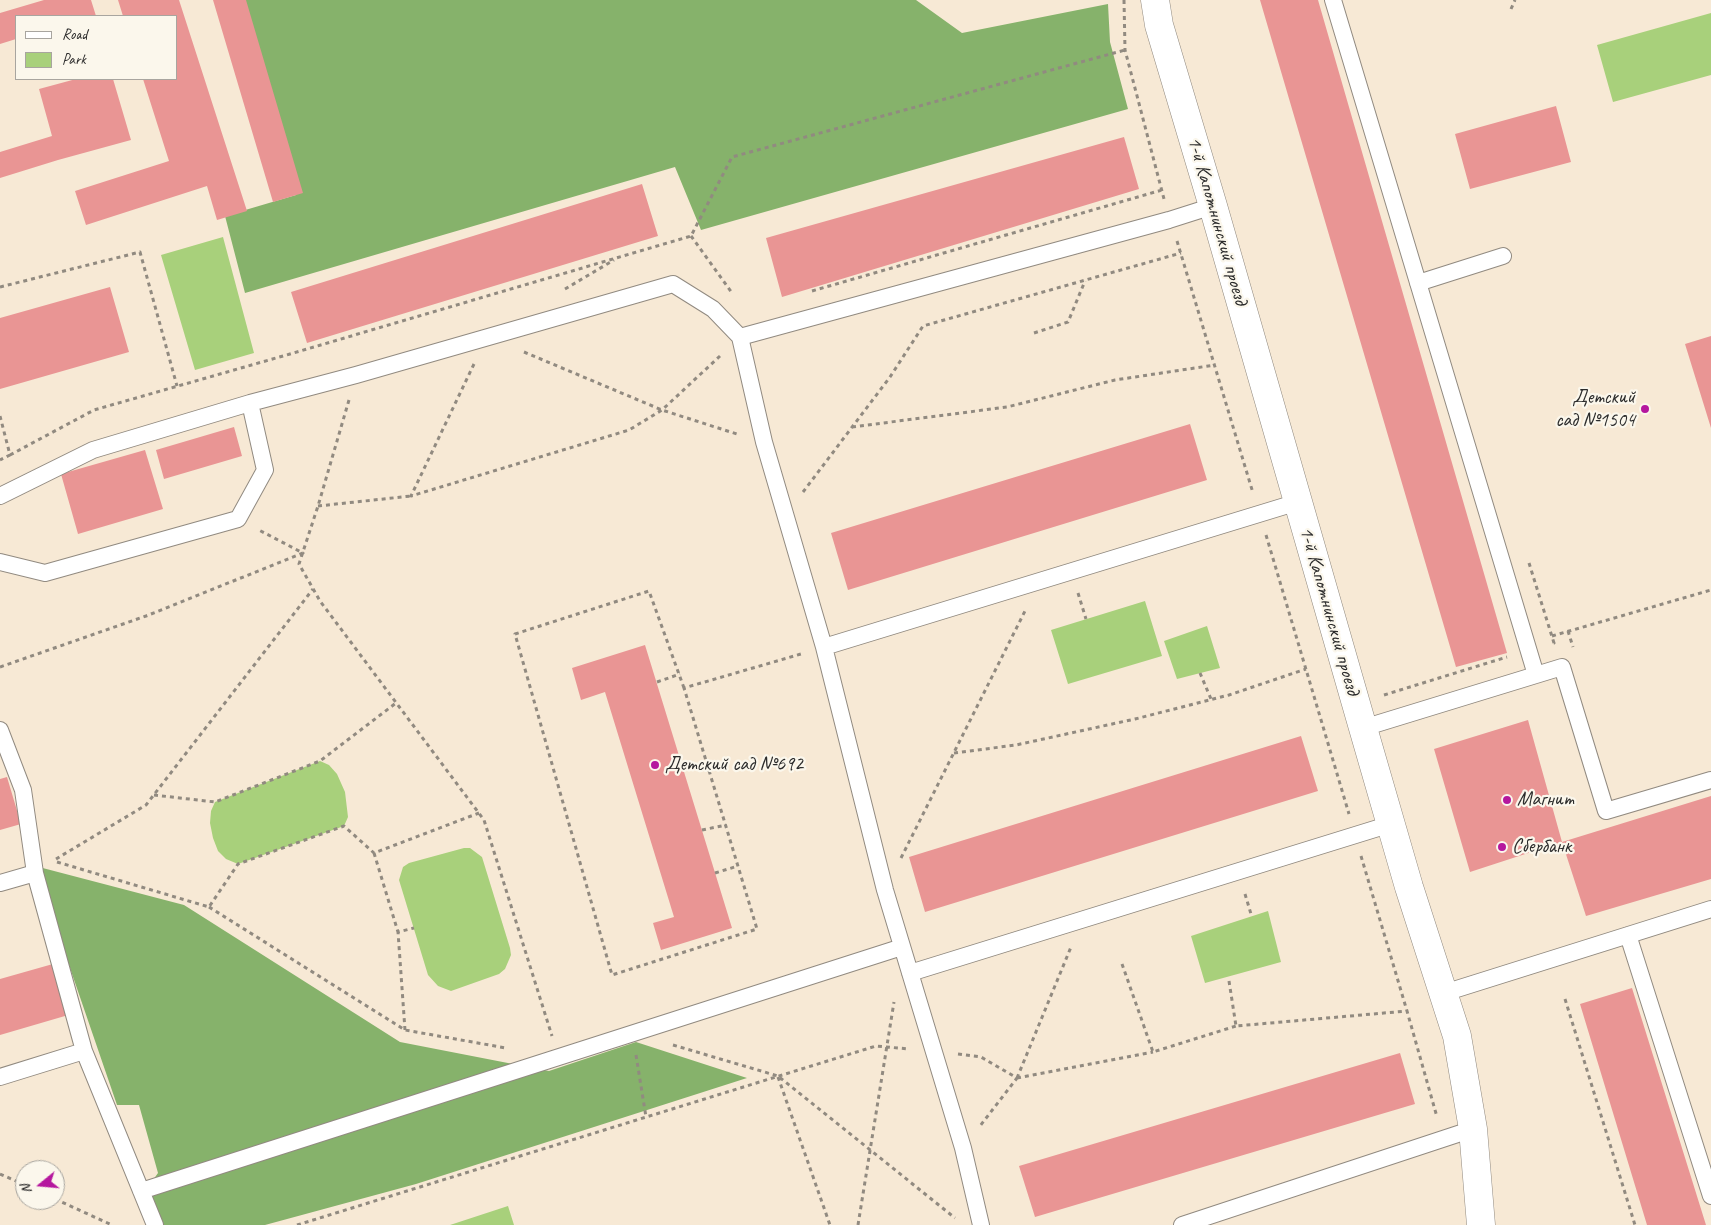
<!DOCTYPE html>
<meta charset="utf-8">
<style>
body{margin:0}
#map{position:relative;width:1711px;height:1225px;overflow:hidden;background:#f7e9d5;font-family:Caveat,sans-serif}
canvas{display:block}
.legend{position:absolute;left:15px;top:15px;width:162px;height:65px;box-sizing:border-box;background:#fbf7ec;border:1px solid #a8a59f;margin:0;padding:6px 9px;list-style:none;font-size:15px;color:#2b2b2b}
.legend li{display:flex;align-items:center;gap:10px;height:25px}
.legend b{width:25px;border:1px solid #a8a59f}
.north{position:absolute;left:15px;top:1160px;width:50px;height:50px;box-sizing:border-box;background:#fbf7ec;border:1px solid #a8a59f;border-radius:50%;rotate:253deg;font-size:14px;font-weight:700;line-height:20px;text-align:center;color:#2b2b2b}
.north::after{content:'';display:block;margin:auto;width:18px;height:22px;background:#b5179e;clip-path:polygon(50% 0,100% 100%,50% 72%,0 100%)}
</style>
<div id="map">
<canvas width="1711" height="1225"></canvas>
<ul class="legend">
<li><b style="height:6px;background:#fff"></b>Road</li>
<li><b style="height:14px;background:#a8d07b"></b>Park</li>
</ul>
<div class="north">N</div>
</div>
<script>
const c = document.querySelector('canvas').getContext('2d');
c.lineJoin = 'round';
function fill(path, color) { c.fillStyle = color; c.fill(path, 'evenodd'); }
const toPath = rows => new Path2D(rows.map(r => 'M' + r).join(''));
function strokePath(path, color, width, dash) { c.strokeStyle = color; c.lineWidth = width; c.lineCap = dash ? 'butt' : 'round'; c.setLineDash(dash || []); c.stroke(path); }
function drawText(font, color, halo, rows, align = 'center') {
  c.font = font + ' Caveat,sans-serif'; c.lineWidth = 4.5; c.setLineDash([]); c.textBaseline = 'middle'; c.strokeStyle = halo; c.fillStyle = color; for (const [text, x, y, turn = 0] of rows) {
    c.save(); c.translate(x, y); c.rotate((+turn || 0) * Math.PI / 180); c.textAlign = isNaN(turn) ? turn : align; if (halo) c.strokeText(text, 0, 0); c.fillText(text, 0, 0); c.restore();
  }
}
fill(toPath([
 [1711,13,1711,75,1613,102,1597,45],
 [223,237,254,353,195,370,161,255],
 [1145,601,1162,656,1068,684,1051,630],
 [1207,626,1220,668,1177,679,1164,641],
 [320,761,329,765,337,774,345,792,348,817,344,826,238,864,226,859,218,851,213,838,210,823,211,811,215,802],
 [464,848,470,848,482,857,510,948,511,955,505,969,499,974,451,991,438,986,428,975,399,880,403,867,409,863],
 [1268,911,1281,962,1205,983,1191,936],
 [508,1206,514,1225,450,1225]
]), '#a8d07b');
fill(toPath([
 [241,0,916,0,962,33,1108,4,1110,42,1128,109,701,230,675,167,245,293,225,216,296,195],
 [35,866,184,905,400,1042,549,1071,636,1042,747,1078,416,1184,265,1225,161,1225,148,1187,158,1173,139,1105,117,1105]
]), '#86b26b');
fill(toPath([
 [44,0,91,0,96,16,16,16,16,39,0,44,0,13],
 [118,0,179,0,247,211,217,220,207,186,86,225,75,191,169,161,143,79,176,79,176,16,123,16],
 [213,0,246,0,303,193,273,202],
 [1260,0,1318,0,1507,653,1456,667],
 [76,79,113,79,131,140,58,160,0,178,0,152,52,136,39,89],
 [1556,106,1571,162,1470,189,1455,134],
 [1124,137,1139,189,782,297,766,238],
 [642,184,658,236,307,343,291,292],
 [110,287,129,352,0,389,0,318],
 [1711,336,1711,428,1685,344],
 [1190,424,1207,480,848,590,831,533],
 [234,427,242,456,164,479,156,450],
 [145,450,163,509,78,534,61,474],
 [645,645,732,928,661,950,653,923,674,917,605,692,581,700,572,668],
 [1528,720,1562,842,1470,872,1434,749],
 [1301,736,1318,791,925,912,909,857],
 [7,777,21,824,0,830,0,779],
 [1711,796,1711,879,1586,916,1562,842],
 [67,960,82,1011,0,1035,0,979],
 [1632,988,1706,1225,1647,1225,1580,1004],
 [1400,1053,1415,1104,1035,1217,1019,1166]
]), '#e99594');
const lane = toPath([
 [1333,0,1536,675],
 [1418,283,1503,256],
 [740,337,764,442,824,647,885,890,963,1148,981,1225],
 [0,496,93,450,250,403,356,375,673,284,713,309,740,337,1169,220,1213,206],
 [0,562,45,573,238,519,265,470,250,403],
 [824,647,1298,502],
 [1363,728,1562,667,1606,811,1711,780],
 [0,730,23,790,35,873,84,1051,155,1225],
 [0,883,35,873],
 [1628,935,1711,1196],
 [910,973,1391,824],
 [1444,993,1711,909],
 [0,1077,84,1051],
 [141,1191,902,947],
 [1182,1225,1473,1129]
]);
const secondary = toPath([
 [1155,0,1159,25,1213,206,1363,728,1409,887,1457,1036,1473,1129,1481,1225]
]);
strokePath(lane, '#918a80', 18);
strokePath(secondary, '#918a80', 29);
strokePath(toPath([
 [1124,0,1125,50,1164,199],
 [1511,9,1515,0],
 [691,236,732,293],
 [1177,241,1253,493],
 [0,287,140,252,177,386],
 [565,289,614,260],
 [812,291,1162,190],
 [1034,333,1068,322,1085,281],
 [524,352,662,410,740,435],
 [474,364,411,496,629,430,662,410,720,356],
 [349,400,318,506,299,564,320,601,484,820,552,1036],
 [0,416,10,455,0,460],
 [852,427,1007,407,1115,380,1215,365],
 [10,455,94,410,290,354,691,236,732,157,1125,50],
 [803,492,890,377,923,326,1181,253],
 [318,506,411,496],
 [1266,535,1349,814],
 [1529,563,1554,643,1551,643],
 [1078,593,1086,619],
 [1568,631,1573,647],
 [1552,636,1711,590],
 [0,667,146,616,303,553,257,529],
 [1200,673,1211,699],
 [657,682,680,674],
 [684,688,649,591,515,634,612,975,757,929,684,688,801,654],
 [1384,695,1507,657],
 [954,753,1016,745,1135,719,1229,695,1306,669],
 [154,795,215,802,320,761,396,703],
 [702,830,726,825],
 [374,853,398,932],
 [1361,856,1407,1011],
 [901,858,1026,609],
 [56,859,146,805,313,589],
 [57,862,209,907,238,864,344,826,374,853,479,813],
 [715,873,738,866],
 [1245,894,1251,914],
 [209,907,405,1030,506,1048],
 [1122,964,1153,1052,1236,1026],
 [1229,981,1236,1026,1407,1011,1437,1117],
 [1565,999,1635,1225],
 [405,1030,398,932,414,928],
 [673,1045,778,1076,955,1218],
 [958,1054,981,1057,1017,1078,980,1126],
 [636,1055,646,1117],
 [778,1077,830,1225],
 [1017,1078,1071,947],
 [1017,1078,1153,1052],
 [0,1174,25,1185],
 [55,1199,112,1225],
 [297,1225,876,1046,909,1049],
 [858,1225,894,1002]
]), '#918a80', 3, [4, 4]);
strokePath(lane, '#fff', 16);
strokePath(secondary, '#fff', 28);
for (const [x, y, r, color] of [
 [1645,409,5,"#b5179e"],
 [655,765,5,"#b5179e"],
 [1507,800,5,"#b5179e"],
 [1502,847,5,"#b5179e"]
]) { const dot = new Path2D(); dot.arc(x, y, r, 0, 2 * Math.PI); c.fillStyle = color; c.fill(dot); strokePath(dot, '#fbf7ec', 2); }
drawText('20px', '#2b2b2b', '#fbf7ec', [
 ["1-й Капотнинский проезд",1217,221,74],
 ["1-й Капотнинский проезд",1329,611,74]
]);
drawText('20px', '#2b2b2b', '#fbf7ec', [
 ["Детский",1635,398,"right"],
 ["сад №1504",1635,421,"right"],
 ["Детский сад №692",665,765],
 ["Магнит",1517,800],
 ["Сбербанк",1512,847]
], 'left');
</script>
